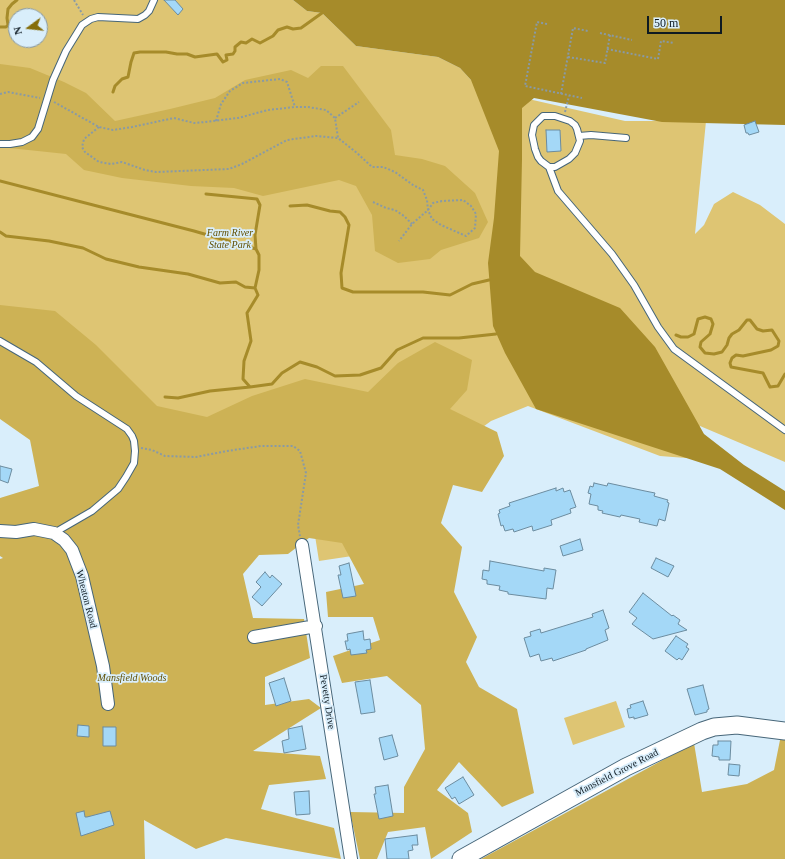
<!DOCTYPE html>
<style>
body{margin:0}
#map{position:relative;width:785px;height:859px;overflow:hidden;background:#d9eefb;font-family:"Times New Roman",serif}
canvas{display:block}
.north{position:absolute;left:8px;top:8px;width:40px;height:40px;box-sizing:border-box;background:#d9eefb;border:1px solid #8899a4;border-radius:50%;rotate:255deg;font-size:11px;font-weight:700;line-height:16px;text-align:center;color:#0e1a22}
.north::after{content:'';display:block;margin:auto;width:14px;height:18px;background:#856d0a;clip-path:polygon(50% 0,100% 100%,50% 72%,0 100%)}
.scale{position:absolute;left:647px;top:16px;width:75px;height:18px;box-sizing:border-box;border:2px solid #0e1a22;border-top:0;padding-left:5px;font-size:12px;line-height:14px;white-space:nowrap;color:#0e1a22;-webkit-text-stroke:3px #d9eefb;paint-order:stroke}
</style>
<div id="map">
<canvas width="785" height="859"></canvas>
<div class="north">N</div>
<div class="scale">50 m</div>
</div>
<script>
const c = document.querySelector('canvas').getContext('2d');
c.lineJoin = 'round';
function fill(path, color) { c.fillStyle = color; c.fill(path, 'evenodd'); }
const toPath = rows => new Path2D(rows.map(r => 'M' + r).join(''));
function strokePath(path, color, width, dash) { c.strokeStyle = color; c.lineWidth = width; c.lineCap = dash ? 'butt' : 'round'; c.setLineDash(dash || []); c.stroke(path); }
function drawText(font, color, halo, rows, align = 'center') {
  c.font = font + ' "Times New Roman",serif'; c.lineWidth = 3.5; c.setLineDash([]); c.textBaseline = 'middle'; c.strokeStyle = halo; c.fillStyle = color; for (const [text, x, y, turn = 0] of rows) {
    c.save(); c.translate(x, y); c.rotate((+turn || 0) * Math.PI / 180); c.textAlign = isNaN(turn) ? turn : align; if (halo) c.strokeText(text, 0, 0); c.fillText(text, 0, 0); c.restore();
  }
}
fill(toPath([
 [0,0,293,0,307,11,322,13,356,46,438,57,460,68,471,80,524,98,625,121,706,121,695,234,704,225,714,204,733,192,760,205,785,224,785,462,700,426,686,458,660,456,528,406,491,421,472,435,392,550,319,561,313,523,50,445,0,409],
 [16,16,40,16,40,40,16,40],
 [616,701,625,727,573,745,564,718]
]), '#dec573');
fill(toPath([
 [0,64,30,68,64,82,86,93,115,121,170,109,215,98,245,80,291,70,308,78,321,66,343,66,391,130,395,155,422,159,445,166,475,193,488,222,479,238,441,250,430,259,398,263,375,251,372,215,356,186,339,180,263,196,234,188,191,186,122,178,84,170,66,154,0,147],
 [0,305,55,311,96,345,157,406,207,417,252,396,305,379,368,392,398,363,435,342,472,360,467,390,450,409,497,432,504,456,482,492,453,485,441,523,462,547,454,592,477,637,466,662,479,687,517,709,534,793,502,807,459,762,437,790,468,813,472,832,431,859,425,827,388,832,377,859,360,859,350,812,404,813,404,787,425,749,421,705,387,676,342,683,333,656,380,640,373,617,328,617,326,592,364,584,342,543,309,538,288,554,259,555,243,574,253,618,304,619,310,658,265,677,265,705,309,699,321,708,253,751,320,756,326,779,269,785,261,809,334,828,341,859,226,838,196,849,144,820,145,859,0,859,0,559,3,558,0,556,0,498,39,486,30,440,0,419],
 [780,740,785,740,785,859,481,859,694,743,702,792,747,784,774,770]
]), '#cdb255');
fill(toPath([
 [293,0,785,0,785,125,662,122,534,98,522,108,522,159,520,256,535,272,620,308,655,347,704,434,744,465,785,491,785,510,720,469,536,409,505,353,493,326,488,263,494,218,499,151,471,80,460,68,438,57,356,46,322,13,307,11]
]), '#a68b2a');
strokePath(toPath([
 [0,27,6,27,8,25,7,18,8,9,12,4,17,0],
 [113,92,115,86,122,79,128,77,131,62,134,53,140,52,166,52,177,54,187,54,195,57,217,54,223,62,227,60,226,55,233,54,235,51,235,47,241,42,246,43,252,39,260,43,273,36,278,30,287,27,293,29,301,28,322,13],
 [0,181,194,231,256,249,259,255,259,270,255,288],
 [206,194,257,199,260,205,255,235,256,249],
 [290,206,307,205,330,211,340,212,345,217,349,225,341,273,342,288,353,292,423,292,450,295,472,284,489,280],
 [0,232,6,236,49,241,83,248,106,259,139,267,188,274,220,283,236,282,245,287,255,288,258,295,247,313,251,341,244,361,243,379,250,387,272,384,282,373,300,362,317,367,335,376,360,375,381,368,397,350,423,338,459,338,496,334],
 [676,335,681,337,688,337,694,334,698,319,705,317,711,319,713,324,710,334,701,342,700,347,705,353,714,354,722,352,727,345,729,338,732,334,739,330,747,320,750,320,757,329,763,331,772,330,779,341,778,346,771,350,743,356,736,355,732,358,730,363,731,367,763,373,770,387,778,386,785,374],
 [165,397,178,398,210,391,250,387]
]), '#a68b2a', 3);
const building = toPath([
 [164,0,175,0,183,9,178,15,164,0],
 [755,121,759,132,749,135,748,133,746,133,744,125,755,121],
 [546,130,560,130,561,151,547,152,546,130],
 [0,466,12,469,8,483,0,480,0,466],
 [594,483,607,486,608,483,645,491,655,493,654,496,668,500,667,502,669,503,665,521,659,519,657,526,639,522,640,519,621,515,620,517,602,513,603,511,598,510,598,506,589,504,591,494,588,493,590,486,593,487,594,483],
 [556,488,556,491,563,488,564,492,570,490,576,507,570,509,571,513,551,520,552,525,533,531,532,526,514,532,513,529,505,531,503,525,501,526,498,514,500,513,499,510,510,506,509,503,556,488],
 [580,539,583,550,563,556,560,546,580,539],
 [656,558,674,566,668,577,651,568,656,558],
 [490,561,544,571,544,568,556,570,553,589,547,588,546,599,508,594,508,592,499,590,500,586,487,584,487,580,482,579,483,570,489,571,490,561],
 [349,563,356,596,343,598,338,575,341,575,339,566,349,563],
 [265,572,270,578,272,575,282,584,262,606,252,597,261,587,256,582,265,572],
 [643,593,672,616,673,615,680,620,678,624,687,630,653,639,632,624,637,618,629,612,643,593],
 [603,610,609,628,605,630,608,640,586,649,586,650,553,661,552,658,541,661,539,654,530,657,524,638,531,636,530,632,540,629,541,633,593,617,592,614,603,610],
 [363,631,364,640,370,639,371,649,366,650,367,653,351,655,350,649,347,650,345,641,348,641,347,634,363,631],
 [676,636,688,644,686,647,689,649,682,660,679,658,677,660,665,651,676,636],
 [284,678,291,701,276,706,269,683,284,678],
 [370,680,375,712,361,714,355,682,370,680],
 [703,685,709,709,707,710,707,712,695,715,687,689,703,685],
 [643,701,648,715,634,719,634,717,629,718,627,709,631,708,630,705,643,701],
 [78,725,89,726,89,737,77,736,78,725],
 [302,726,306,749,284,753,282,741,289,739,288,729,302,726],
 [103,727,116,727,116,746,103,746,103,727],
 [392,735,398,756,384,760,379,738,392,735],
 [718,741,731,741,730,760,719,760,719,757,712,756,713,745,718,745,718,741],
 [729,764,740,765,739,776,728,775,729,764],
 [463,777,474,795,459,804,455,797,452,799,445,788,463,777],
 [388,785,393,816,379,819,374,794,376,794,375,787,388,785],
 [309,791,310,814,296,815,294,792,309,791],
 [84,811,85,817,87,817,110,811,114,825,81,836,76,813,84,811],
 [417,835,418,845,412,845,413,850,408,851,409,859,387,859,385,839,417,835]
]);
fill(building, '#a4d8f7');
strokePath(building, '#6c8c9f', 1);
const lane = toPath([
 [579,136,591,135,626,138],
 [0,144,10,144,22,142,32,137,38,129,53,80,66,51,82,25,91,19,98,17,138,19,145,15,149,11,154,0],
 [549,167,555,167,569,159,575,153,580,141,577,129,575,125,570,121,555,116,543,116,534,125,532,135,535,149,538,157,541,161,549,167,558,191,612,254,634,285,658,327,674,349,785,430],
 [0,341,36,362,76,396,127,429,132,436,134,441,135,451,134,463,126,477,118,489,92,511,54,533]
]);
const street = toPath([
 [0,531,16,532,34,529,54,533,64,540,72,550,82,576,103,666,108,704],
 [302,545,351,859],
 [254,637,316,626]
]);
const secondary = toPath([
 [461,859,626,767,702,731,714,727,737,725,785,731]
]);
strokePath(lane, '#476679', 8);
strokePath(street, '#476679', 14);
strokePath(secondary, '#476679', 19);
strokePath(toPath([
 [74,0,83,15],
 [547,24,537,22,525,86,582,98],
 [600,33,632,40],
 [607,49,658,59,661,41,674,43],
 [568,57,605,63,610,35],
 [0,94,8,92,40,98],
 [561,94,573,28,588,31],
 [54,102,99,127,113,130,132,127,174,118,194,123,205,122,238,118,268,110,295,107,308,107,326,110,335,118,338,138,357,153,372,167,383,167,395,172,413,185,423,190,427,200,428,210,432,219,441,225,466,236,475,228,476,214,471,206,463,200,442,201,433,203,428,210,412,224,399,241],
 [565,112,569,96],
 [335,118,359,102],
 [216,121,221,104,230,91,243,83,280,79,287,82,295,107],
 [99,127,84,139,82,147,85,152,99,162,111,164,122,162,145,170,156,172,229,169,242,164,287,140,316,136,338,138],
 [373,202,386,208,395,210,404,216,412,224],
 [141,448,152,450,165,456,196,457,227,451,261,446,293,446,300,451,306,473,298,525,300,536]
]), '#899aa5', 2, [2, 2]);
strokePath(lane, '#fff', 6);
strokePath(street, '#fff', 12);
strokePath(secondary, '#fff', 17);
drawText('italic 10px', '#614f02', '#d9eefb', [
 ["Farm River",230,233],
 ["State Park",230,245],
 ["Mansfield Woods",132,678]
]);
drawText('10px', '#0e1a22', '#d9eefb', [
 ["Wheaton Road",86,599,76],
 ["Pevetty Drive",327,702,81],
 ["Mansfield Grove Road",617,773,-27]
]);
</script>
